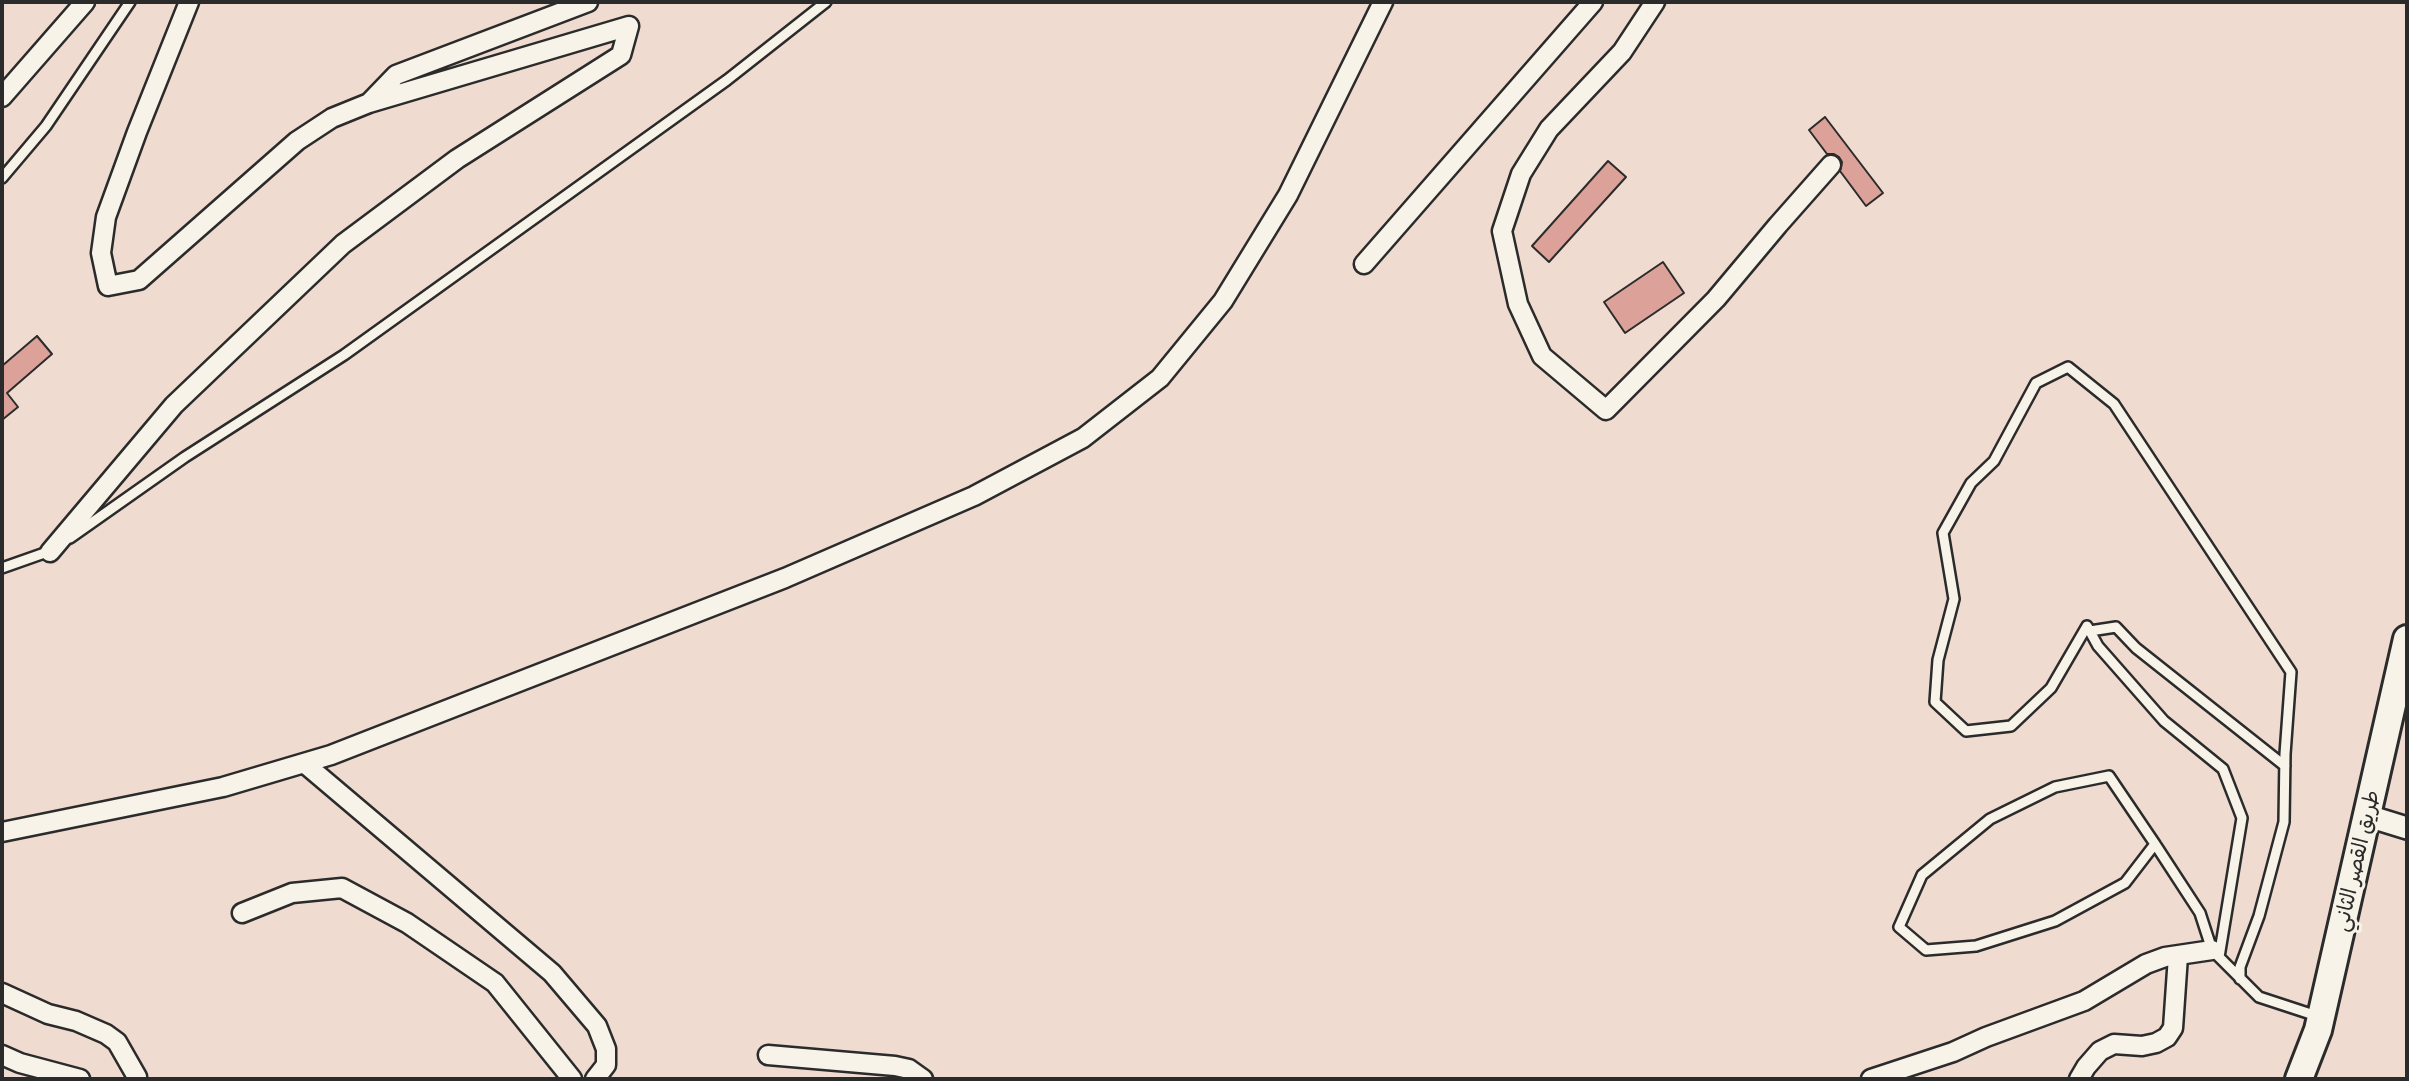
<!DOCTYPE html>
<meta charset="utf-8">
<style>
body{margin:0}
#map{position:relative;width:2409px;height:1081px;overflow:hidden;background:#efdbd0;font-family:Itim,sans-serif}
canvas{display:block}
.frame{position:absolute;inset:0;border:4px solid #2b2b2b;pointer-events:none}
</style>
<div id="map">
<canvas width="2409" height="1081"></canvas>
<div class="frame"></div>
</div>
<script>
const c = document.querySelector('canvas').getContext('2d');
c.lineJoin = 'round';
function fill(path, color) { c.fillStyle = color; c.fill(path, 'evenodd'); }
const toPath = rows => new Path2D(rows.map(r => 'M' + r).join(''));
function strokePath(path, color, width, dash) { c.strokeStyle = color; c.lineWidth = width; c.lineCap = dash ? 'butt' : 'round'; c.setLineDash(dash || []); c.stroke(path); }
function drawText(font, color, halo, rows, align = 'center') {
  c.font = font + ' Itim,"Playpen Sans Arabic",sans-serif'; c.lineWidth = 6; c.setLineDash([]); c.textBaseline = 'middle'; c.strokeStyle = halo; c.fillStyle = color; for (const [text, x, y, turn = 0] of rows) {
    c.save(); c.translate(x, y); c.rotate((+turn || 0) * Math.PI / 180); c.textAlign = isNaN(turn) ? turn : align; if (halo) c.strokeText(text, 0, 0); c.fillText(text, 0, 0); c.restore();
  }
}
const building = toPath([
 [1825,117,1883,193,1866,206,1840,171,1842,162,1839,157,1834,154,1827,154,1809,130,1825,117],
 [1608,161,1626,177,1549,262,1532,246,1608,161],
 [1663,262,1684,293,1625,333,1604,302,1663,262],
 [37,336,52,354,7,393,18,407,2,420,2,366,37,336]
]);
fill(building, '#dca299');
strokePath(building, '#2b2b2b', 2);
const service = toPath([
 [2,178,46,126,130,2],
 [70,538,185,457,344,355,727,80,826,2],
 [2,568,53,550],
 [2090,631,2116,627,2136,648,2285,766],
 [2155,844,2125,883,2055,921,1976,946,1926,950,1899,927,1922,875,1990,819,2055,787,2109,776,2155,844,2200,913,2212,950,2259,997,2320,1017],
 [2219,957,2242,818,2223,769,2164,721,2098,646,2087,626,2051,688,2011,726,1966,731,1935,702,1938,660,1954,599,1943,533,1971,483,1994,461,2036,383,2068,367,2114,404,2291,672,2285,754,2284,822,2259,916,2240,967,2240,979]
]);
const minor = toPath([
 [189,2,137,132,106,217,101,253,108,286,139,280,297,141,332,118,369,103,396,75,588,2],
 [1655,2,1622,52,1549,129,1521,174,1502,231,1518,304,1542,356,1606,410,1716,299,1778,225,1831,165],
 [2,97,85,2],
 [1364,264,1593,2],
 [50,552,174,405,343,244,457,159,621,55,629,26,369,103],
 [304,763,552,973,597,1026,606,1049,606,1065,595,1079],
 [2,832,223,787,331,755,785,578,974,496,1083,438,1160,378,1223,301,1288,195,1383,2],
 [242,913,292,893,342,888,407,923,495,983,572,1079],
 [2,993,48,1014,76,1021,106,1034,117,1042,137,1077],
 [2,1055,20,1063,80,1079],
 [768,1055,895,1066,909,1069,923,1079],
 [1871,1079,1953,1052,1986,1037,2084,1001,2146,964,2165,957,2212,950],
 [2079,1079,2086,1067,2100,1051,2114,1044,2142,1046,2156,1043,2167,1037,2173,1028,2178,956]
]);
const tertiary = toPath([
 [2368,816,2407,828]
]);
const primary = toPath([
 [2299,1079,2318,1030,2407,639]
]);
strokePath(service, '#2b2b2b', 14);
strokePath(minor, '#2b2b2b', 23);
strokePath(tertiary, '#2b2b2b', 26);
strokePath(primary, '#2b2b2b', 32);
strokePath(service, '#f7f3e8', 9);
strokePath(minor, '#f7f3e8', 18);
strokePath(tertiary, '#f7f3e8', 21);
strokePath(primary, '#f7f3e8', 26);
drawText('21px', '#2b2b2b', '#f7f3e8', [
 ["طريق القصر الثاني",2358,861,-77]
]);
</script>
